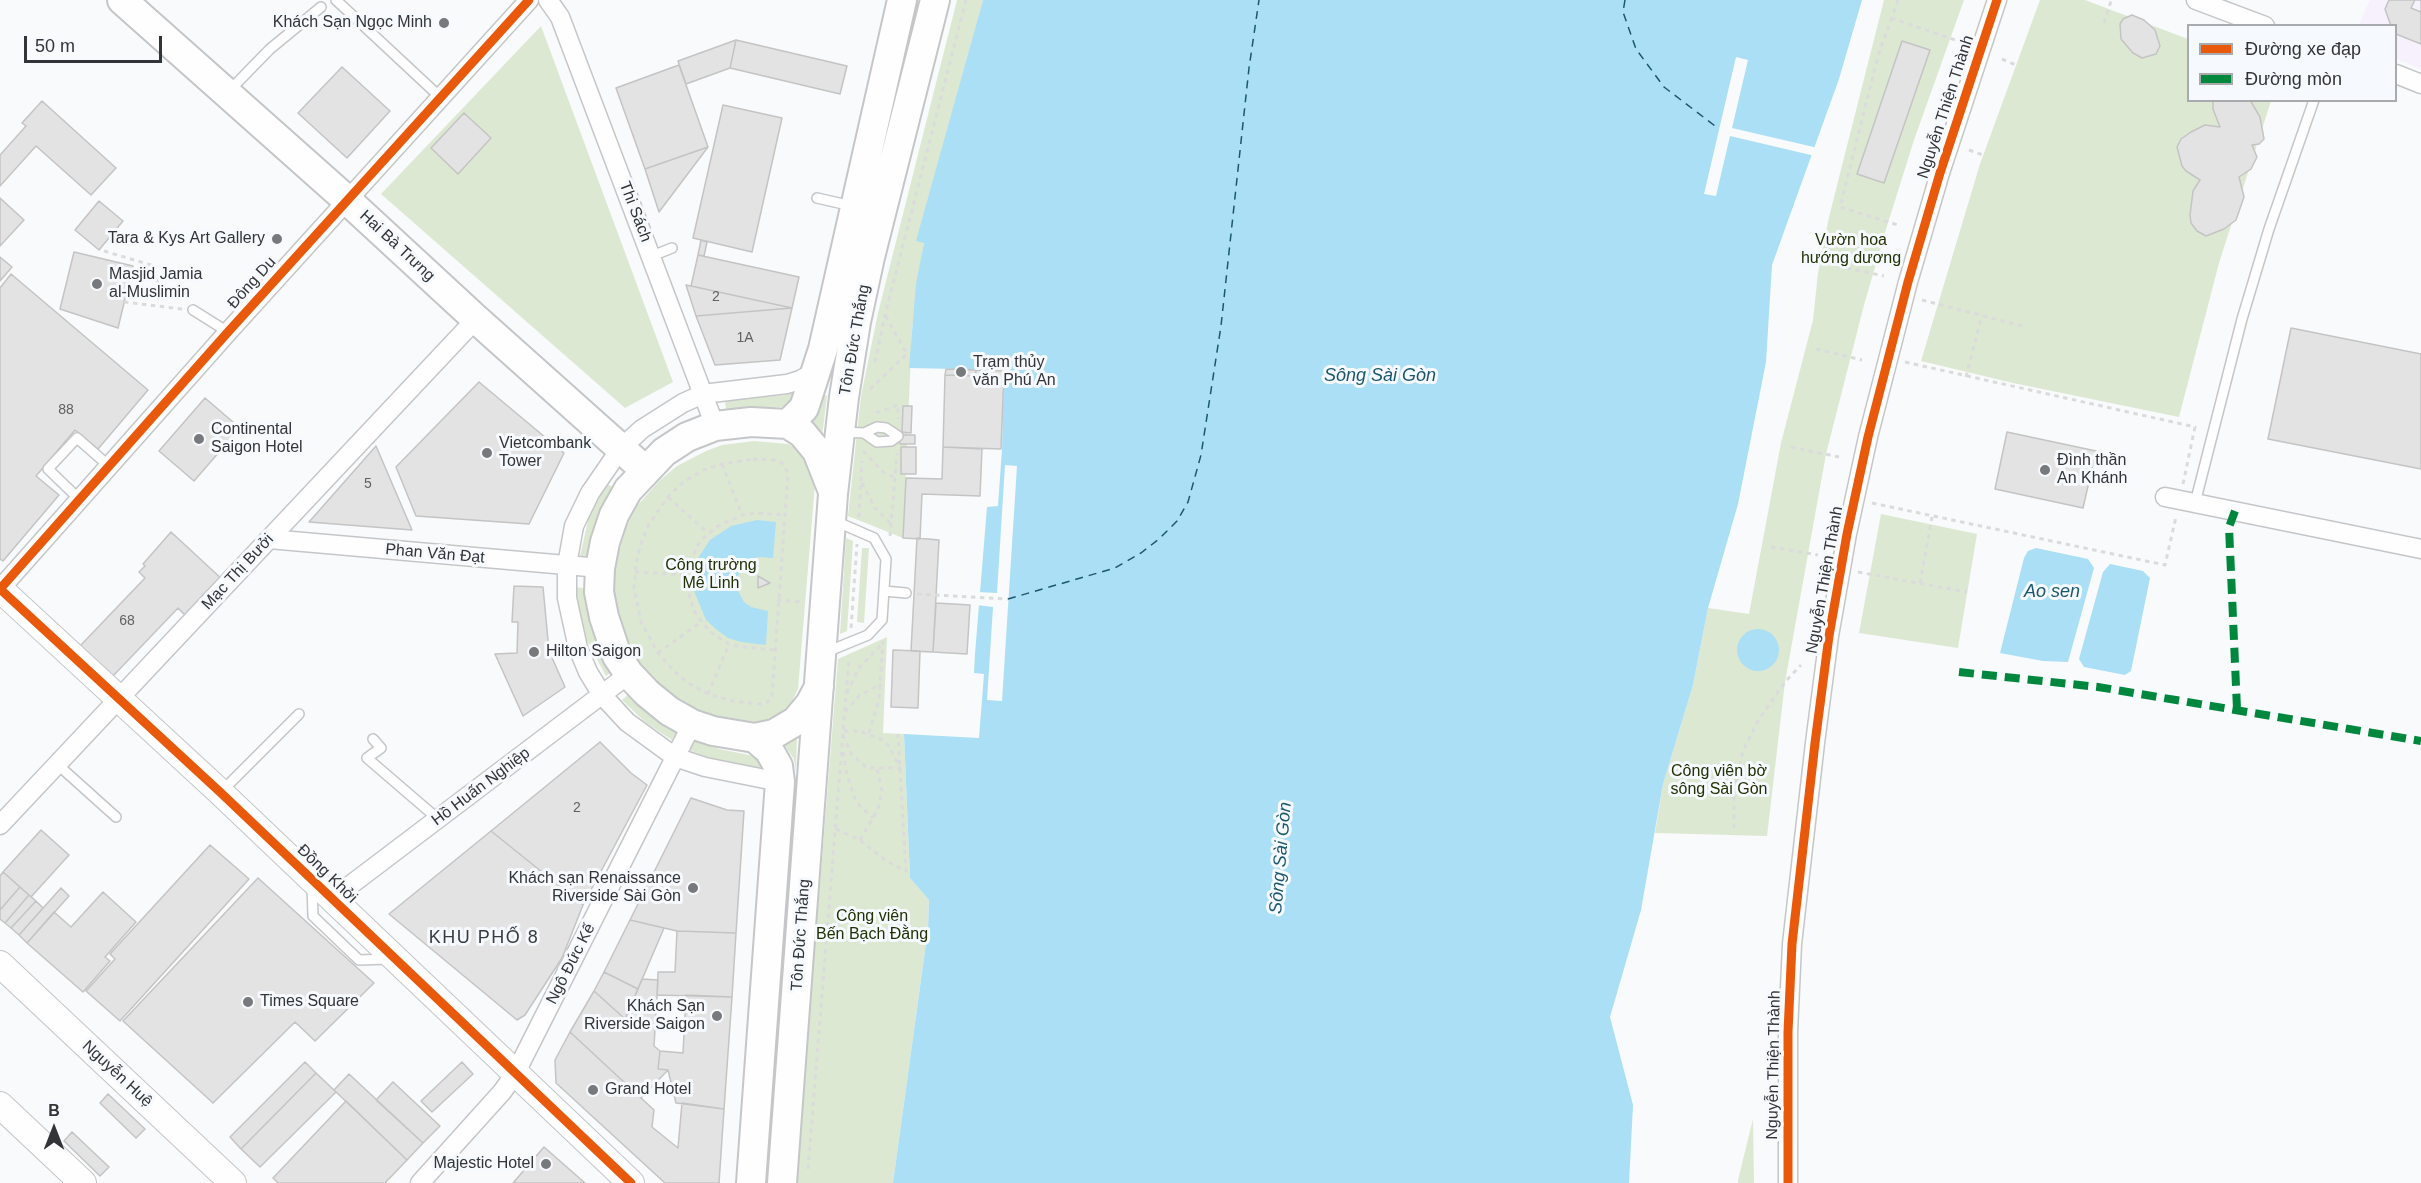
<!DOCTYPE html>
<meta charset="utf-8">
<style>
body{margin:0}
#map{position:relative;width:2421px;height:1183px;overflow:hidden;background:#f8fafc;font-family:Helvetica,sans-serif}
canvas{display:block}
.legend{position:absolute;left:2187px;top:24px;width:210px;height:78px;box-sizing:border-box;background:#f6fafe;border:2px solid #a8abae;margin:0;padding:8px 10px;list-style:none;font-size:18px;color:#323437}
.legend li{display:flex;align-items:center;gap:12px;height:30px}
.legend b{width:30px;border:2px solid #a8abae}
.north{position:absolute;left:24px;top:1099px;width:60px;height:60px;-webkit-text-stroke:4px #f6fafe;paint-order:stroke;rotate:0deg;font-size:16px;font-weight:700;line-height:24px;text-align:center;color:#323437}
.north::after{content:'';display:block;margin:auto;width:21px;height:27px;background:#323437;clip-path:polygon(50% 0,100% 100%,50% 72%,0 100%)}
.scale{position:absolute;left:24px;top:36px;width:138px;height:27px;box-sizing:border-box;border:3px solid #323437;border-top:0;padding-left:8px;font-size:18px;line-height:21px;white-space:nowrap;color:#323437;-webkit-text-stroke:4px #f6fafe;paint-order:stroke}
</style>
<div id="map">
<canvas width="2421" height="1183"></canvas>
<ul class="legend">
<li><b style="height:8px;background:#e8590c"></b>Đường xe đạp</li>
<li><b style="height:8px;background:#00873e"></b>Đường mòn</li>
</ul>
<div class="north">B</div>
<div class="scale">50 m</div>
</div>
<script>
const c = document.querySelector('canvas').getContext('2d');
c.lineJoin = 'round';
function fill(path, color) { c.fillStyle = color; c.fill(path, 'evenodd'); }
const toPath = rows => new Path2D(rows.map(r => 'M' + r).join(''));
function strokePath(path, color, width, dash) { c.strokeStyle = color; c.lineWidth = width; c.lineCap = dash ? 'butt' : 'round'; c.setLineDash(dash || []); c.stroke(path); }
function drawText(font, color, halo, rows, align = 'center') {
  c.font = font + ' Helvetica,sans-serif'; c.lineWidth = 6; c.setLineDash([]); c.textBaseline = 'middle'; c.strokeStyle = halo; c.fillStyle = color; for (const [text, x, y, turn = 0] of rows) {
    c.save(); c.translate(x, y); c.rotate((+turn || 0) * Math.PI / 180); c.textAlign = isNaN(turn) ? turn : align; if (halo) c.strokeText(text, 0, 0); c.fillText(text, 0, 0); c.restore();
  }
}
fill(toPath([
 [2370,0,2421,0,2421,69,2396,59,2396,26,2358,26]
]), '#f7f1fd');
fill(toPath([
 [957,0,983,0,917,241,924,242,912,330,903,538,848,516,861,396,878,313],
 [1884,0,1964,0,1914,140,1887,226,1864,305,1826,454,1785,682,1767,836,1655,833,1663,784,1693,685,1708,608,1749,614,1781,443,1813,320,1818,273,1829,217],
 [2040,0,2085,0,2188,39,2188,100,2271,101,2219,263,2179,417,2013,383,1921,361,1980,164],
 [541,26,673,382,625,408,381,194],
 [801,387,795,401,782,407,726,410,725,401,786,395],
 [824,395,827,396,822,437,812,421],
 [754,441,788,444,798,449,807,459,815,484,798,689,786,713,779,719,758,723,720,719,701,713,668,693,652,679,639,663,626,641,616,608,614,586,615,564,627,525,637,506,659,481,677,466,706,451,722,445],
 [607,484,618,490,591,559,580,556,590,512],
 [1881,514,1977,534,1958,648,1859,633],
 [846,538,853,541,847,631,840,634],
 [862,548,869,548,864,623,857,622],
 [575,587,589,589,616,669,606,676,585,637],
 [887,637,883,733,904,734,910,878,929,900,928,929,893,1183,796,1183,838,659],
 [631,692,678,729,672,740,646,723,622,700],
 [797,735,796,773,794,759,781,740],
 [695,739,719,749,759,757,765,773,720,762,689,750],
 [1753,1119,1754,1183,1738,1183,1738,1180]
]), '#dde8d2');
fill(toPath([
 [983,0,1862,0,1839,79,1772,265,1766,362,1738,504,1708,608,1693,685,1663,784,1641,910,1610,1017,1633,1105,1629,1183,893,1183,928,929,929,900,910,878,904,734,979,738,984,674,974,673,975,654,987,507,998,506,1002,449,1004,370,909,368,916,284,924,243,916,241],
 [757,520,776,522,773,558,758,557,744,564,736,580,736,587,744,602,751,607,768,611,766,645,741,642,728,638,717,630,706,620,694,591,693,576,696,561,710,540,731,526],
 [2036,548,2088,559,2094,568,2068,662,2043,661,2000,653,2024,558,2028,551],
 [2110,564,2143,571,2150,578,2131,671,2125,675,2084,667,2079,659,2103,572],
 '1737 650a21 21 0 1 1 42 0a21 21 0 1 1-42 0Z'
]), '#aadff5');
fill(toPath([
 [1736,57,1748,60,1732,128,1818,148,1815,156,1730,136,1716,196,1704,194],
 [1005,465,1017,466,1002,701,987,700,993,607,976,605,977,592,997,593]
]), '#f8fafc');
strokePath(toPath([
 [1625,0,1623,12,1636,49,1664,87,1719,129],
 [1008,599,1115,568,1141,553,1159,539,1177,521,1188,502,1201,455,1221,326,1249,68,1259,0]
]), '#1b586d', 1.5, [8, 6]);
const building = toPath([
 [2389,0,2421,0,2421,44,2396,34,2396,26,2391,26,2385,9,2389,0],
 [2415,0,2421,0,2421,12,2411,8,2415,0],
 [2132,15,2144,20,2155,30,2160,46,2156,54,2142,58,2133,53,2121,39,2120,24,2123,19,2132,15],
 [736,40,847,66,840,94,730,68,736,40],
 [736,40,730,68,686,84,678,61,736,40],
 [1902,41,1930,50,1884,183,1857,174,1902,41],
 [679,65,708,147,645,169,616,88,679,65],
 [342,67,390,111,347,158,298,113,342,67],
 [2213,100,2250,100,2260,117,2264,139,2259,144,2252,145,2257,157,2251,169,2239,177,2244,197,2236,220,2224,229,2206,236,2197,231,2191,223,2190,215,2193,191,2200,180,2186,171,2182,166,2177,147,2181,139,2191,132,2205,125,2220,127,2213,109,2213,100],
 [42,101,116,168,91,195,36,146,0,186,0,155,26,126,22,123,42,101],
 [723,105,782,118,752,252,693,238,723,105],
 [464,113,491,138,458,174,431,148,464,113],
 [708,147,659,212,645,169,708,147],
 [0,198,24,220,0,246,0,198],
 [99,201,123,221,99,250,75,230,99,201],
 [701,240,707,242,704,256,698,255,701,240],
 [74,252,133,266,118,328,60,309,74,252],
 [698,255,799,277,792,308,691,286,698,255],
 [0,257,12,267,0,281,0,257],
 [11,274,148,390,98,449,75,430,36,476,59,495,3,561,0,559,0,288,11,274],
 [686,285,691,286,792,308,696,316,686,285],
 [792,308,780,360,715,365,696,316,792,308],
 [2291,328,2421,354,2421,469,2268,439,2291,328],
 [946,369,976,370,975,376,945,375,946,369],
 [976,370,1004,371,1001,449,943,447,945,375,975,376,976,370],
 [479,382,564,453,529,524,416,516,396,467,479,382],
 [205,398,240,428,194,481,159,451,205,398],
 [903,406,912,406,911,433,902,432,903,406],
 [2007,432,2096,451,2083,508,1995,489,2007,432],
 [900,435,915,435,915,444,900,444,900,435],
 [376,446,412,530,309,522,376,446],
 [901,447,916,447,916,474,901,474,901,447],
 [943,447,982,449,980,496,922,494,920,539,903,538,906,478,942,479,943,447],
 [171,532,224,581,188,618,178,608,113,676,80,646,145,578,139,572,145,566,143,564,171,532],
 [917,538,939,540,933,652,911,651,917,538],
 [758,576,770,583,758,588,758,576],
 [514,586,543,587,549,651,565,687,523,716,495,654,517,653,518,622,512,622,514,586],
 [936,603,970,605,967,654,933,652,936,603],
 [893,650,920,651,918,708,891,707,893,650],
 [600,742,631,773,647,785,583,905,491,831,600,742],
 [691,798,727,810,744,811,736,933,677,931,630,920,691,798],
 [41,830,69,855,31,897,3,872,41,830],
 [491,831,583,905,562,958,525,1015,517,1020,389,914,491,831],
 [210,845,249,879,120,1021,86,991,115,959,110,954,210,845],
 [3,872,20,887,0,910,0,876,3,872],
 [258,878,374,983,315,1041,295,1022,213,1103,123,1021,258,878],
 [20,887,29,895,5,923,0,919,0,910,20,887],
 [61,888,69,896,27,943,19,935,61,888],
 [103,892,136,922,105,957,110,961,83,992,27,943,54,912,71,927,103,892],
 [29,895,36,901,11,928,5,923,29,895],
 [36,901,43,908,19,935,11,928,36,901],
 [630,920,664,928,638,989,604,972,630,920],
 [677,931,736,933,732,997,657,995,658,972,675,972,677,931],
 [604,972,638,989,625,1019,594,991,604,972],
 [642,979,658,980,654,1046,660,1051,658,1069,668,1070,641,1098,570,1032,594,991,625,1019,642,979],
 [686,995,732,997,724,1109,676,1103,668,1070,658,1069,660,1051,683,1053,686,995],
 [570,1032,654,1110,652,1127,678,1148,682,1103,724,1109,719,1183,665,1183,556,1083,555,1060,570,1032],
 [305,1062,316,1073,241,1149,230,1137,305,1062],
 [462,1062,473,1074,432,1112,421,1101,462,1062],
 [316,1073,336,1092,260,1167,241,1149,316,1073],
 [349,1074,423,1143,407,1160,334,1090,349,1074],
 [393,1082,440,1126,423,1143,376,1100,393,1082],
 [108,1094,145,1129,136,1138,100,1103,108,1094],
 [346,1101,407,1160,385,1183,278,1183,273,1178,346,1101],
 [72,1132,109,1167,100,1176,64,1141,72,1132],
 [544,1147,585,1183,513,1183,544,1147]
]);
fill(building, '#e3e3e3');
strokePath(building, '#c3c4c3', 1.5);
const lane = toPath([
 [336,0,440,97],
 [229,91,270,49,321,7],
 [817,198,852,206],
 [652,256,672,248],
 [193,310,228,332],
 [844,432,864,433,877,442,891,441,898,436,886,428,877,427,864,433],
 [79,499,48,469,77,438,109,466],
 [2195,503,2242,319,2269,229,2314,100],
 [884,591,906,593],
 [824,653,868,635,882,620,886,559,874,538,835,521],
 [373,739,381,748,367,758,438,819],
 [57,764,116,817],
 [222,791,299,714],
 [312,885,313,916,359,960,388,959]
]);
const street = toPath([
 [548,0,560,17,715,426],
 [2196,0,2265,26],
 [2396,74,2421,84],
 [2165,497,2421,549],
 [269,539,600,568],
 [0,589,228,332,529,0],
 [780,782,705,767,675,757,627,722,602,695,588,672,578,648,567,598,567,565,574,526,590,493,621,448,642,429,683,403,703,394,787,384,800,380,817,371],
 [0,825,476,319],
 [332,899,629,674],
 [420,1183,502,1092,515,1074,692,724],
 [1788,1183,1788,1032,1792,944,1815,743,1829,636,1847,534,1868,437,1908,282,1940,173,1997,0]
]);
const secondary = toPath([
 [0,589,220,792,631,1183],
 [0,964,233,1183],
 [0,1105,83,1183]
]);
const primary = toPath([
 [122,0,347,200,476,319,645,470],
 [788,424,804,408,823,349,902,0],
 [819,687,810,704,796,721,774,734,755,738,713,731,692,724,669,711,647,693,629,674,617,656,604,617,599,592,600,568,605,542,614,515,628,490,664,452,687,437,715,426,751,422,788,424,802,433,817,451,832,489],
 [751,1183,780,782,778,766,769,750,755,738],
 [782,1183,833,494,844,397,856,322,870,257,935,0]
]);
strokePath(lane, '#c4c6c8', 12);
strokePath(street, '#c4c6c8', 21);
strokePath(secondary, '#c4c6c8', 28);
strokePath(primary, '#c4c6c8', 32);
strokePath(toPath([
 [1898,0,1878,56,1840,207,1898,225],
 [1891,18,1958,41],
 [2104,23,2111,1],
 [2002,59,2016,65],
 [1969,150,1983,155],
 [104,251,151,265,159,286,186,298],
 [1838,266,1884,276],
 [1922,300,2026,327],
 [124,302,182,309],
 [1816,349,1862,360],
 [875,362,885,315,966,0],
 [1905,362,2195,427,2183,484],
 [1966,377,1982,315],
 [870,389,907,354,885,315],
 [876,413,898,405,898,419],
 [1791,447,1839,457],
 [863,451,883,472,896,478],
 [753,459,776,460,783,464,788,473,772,696,768,702,760,704,733,701,708,694,690,684,676,673,658,653,641,622,634,588,637,558,642,541,649,524,668,497,681,484,703,470,722,464,753,459],
 [722,464,742,515],
 [862,483,875,508,890,523],
 [668,497,708,533],
 [1872,503,2165,565,2176,517],
 [859,517,862,461],
 [890,536,897,453],
 [1771,547,1818,555],
 [635,572,687,575],
 [1858,572,1967,592],
 [1920,583,1932,517],
 [917,594,1008,599],
 [777,600,803,602],
 [851,628,857,544],
 [774,650,743,647,729,644,709,631,694,611,687,587,688,575,696,548,702,539,718,526,742,515,756,513,784,515],
 [658,653,701,622],
 [847,693,859,668,882,644],
 [708,694,729,644],
 [845,712,859,696,881,684],
 [869,733,879,700,883,641],
 [843,735,852,755,867,768,900,768,889,746,881,739,859,731,844,731],
 [843,752,847,775,855,799,861,807,873,818],
 [1734,828,1734,789,1743,751,1759,719,1785,682,1801,665],
 [836,829,860,840,886,861,906,871,898,734],
 [860,840,878,809,882,791,877,769],
 [808,1169,849,658]
]), '#dbdbdc', 3, [4.5, 4.5]);
strokePath(lane, '#fefeff', 9);
strokePath(street, '#fefeff', 18);
strokePath(secondary, '#fefeff', 26);
strokePath(primary, '#fefeff', 28);
strokePath(toPath([
 [2235,511,2229,527,2237,709],
 [1959,672,2098,687,2421,741]
]), '#00873e', 8, [15, 8]);
strokePath(toPath([
 [0,589,220,792,631,1183],
 [0,589,228,332,529,0],
 [1788,1183,1788,1032,1792,944,1815,743,1829,636,1847,534,1868,437,1908,282,1940,173,1997,0]
]), '#e8590c', 9);
for (const [x, y, r, color] of [
 [444,23,6,"#77797c"],
 [277,239,6,"#77797c"],
 [97,284,6,"#77797c"],
 [961,372,6,"#77797c"],
 [199,439,6,"#77797c"],
 [487,453,6,"#77797c"],
 [2045,470,6,"#77797c"],
 [534,652,6,"#77797c"],
 [693,888,6,"#77797c"],
 [248,1002,6,"#77797c"],
 [717,1016,6,"#77797c"],
 [593,1090,6,"#77797c"],
 [546,1164,6,"#77797c"]
]) { const dot = new Path2D(); dot.arc(x, y, r, 0, 2 * Math.PI); c.fillStyle = color; c.fill(dot); strokePath(dot, '#f6fafe', 2); }
drawText('14px', '#5f6163', null, [
 ["2",716,297],
 ["1A",745,338],
 ["88",66,410],
 ["5",368,484],
 ["68",127,621],
 ["2",577,808]
]);
drawText('16px', '#323437', '#f6fafe', [
 ["Khách Sạn Ngọc Minh",432,23,"right"],
 ["Tara & Kys Art Gallery",265,239,"right"],
 ["Masjid Jamia",109,275],
 ["al-Muslimin",109,293],
 ["Trạm thủy",973,363],
 ["văn Phú An",973,381],
 ["Continental",211,430],
 ["Saigon Hotel",211,448],
 ["Vietcombank",499,444],
 ["Tower",499,462],
 ["Đình thần",2057,461],
 ["An Khánh",2057,479],
 ["Hilton Saigon",546,652],
 ["Khách sạn Renaissance",681,879,"right"],
 ["Riverside Sài Gòn",681,897,"right"],
 ["Times Square",260,1002],
 ["Khách Sạn",705,1007,"right"],
 ["Riverside Saigon",705,1025,"right"],
 ["Grand Hotel",605,1090],
 ["Majestic Hotel",534,1164,"right"]
], 'left');
drawText('16px', '#323437', '#f6fafe', [
 ["Nguyễn Thiện Thành",1946,107,-72],
 ["Thi Sách",635,212,69],
 ["Hai Bà Trưng",397,246,43],
 ["Đông Du",252,283,-48],
 ["Tôn Đức Thắng",855,340,-80],
 ["Phan Văn Ðạt",435,554,5],
 ["Mạc Thị Bưởi",238,572,-47],
 ["Nguyễn Thiện Thành",1825,580,-80],
 ["Hồ Huấn Nghiệp",481,787,-37],
 ["Ðồng Khởi",327,874,44],
 ["Tôn Ðức Thắng",801,935,-86],
 ["Ngô Ðức Kế",571,964,-63],
 ["Nguyễn Thiện Thành",1774,1065,-89],
 ["Nguyễn Huệ",117,1074,43]
]);
drawText('16px', '#223103', '#f6fafe', [
 ["Vườn hoa",1851,241],
 ["hướng dương",1851,259],
 ["Công trường",711,566],
 ["Mê Linh",711,584],
 ["Công viên bờ",1719,772],
 ["sông Sài Gòn",1719,790],
 ["Công viên",872,917],
 ["Bến Bạch Đằng",872,935]
]);
drawText('italic 18px', '#1b586d', '#f6fafe', [
 ["Sông Sài Gòn",1380,376],
 ["Ao sen",2052,592],
 ["Sông Sài Gòn",1281,858,-85]
]);
c.letterSpacing = '1.5px';
drawText('18px', '#383d42', '#f6fafe', [
 ["KHU PHỐ 8",484,938]
]);
c.letterSpacing = '0px';
</script>
